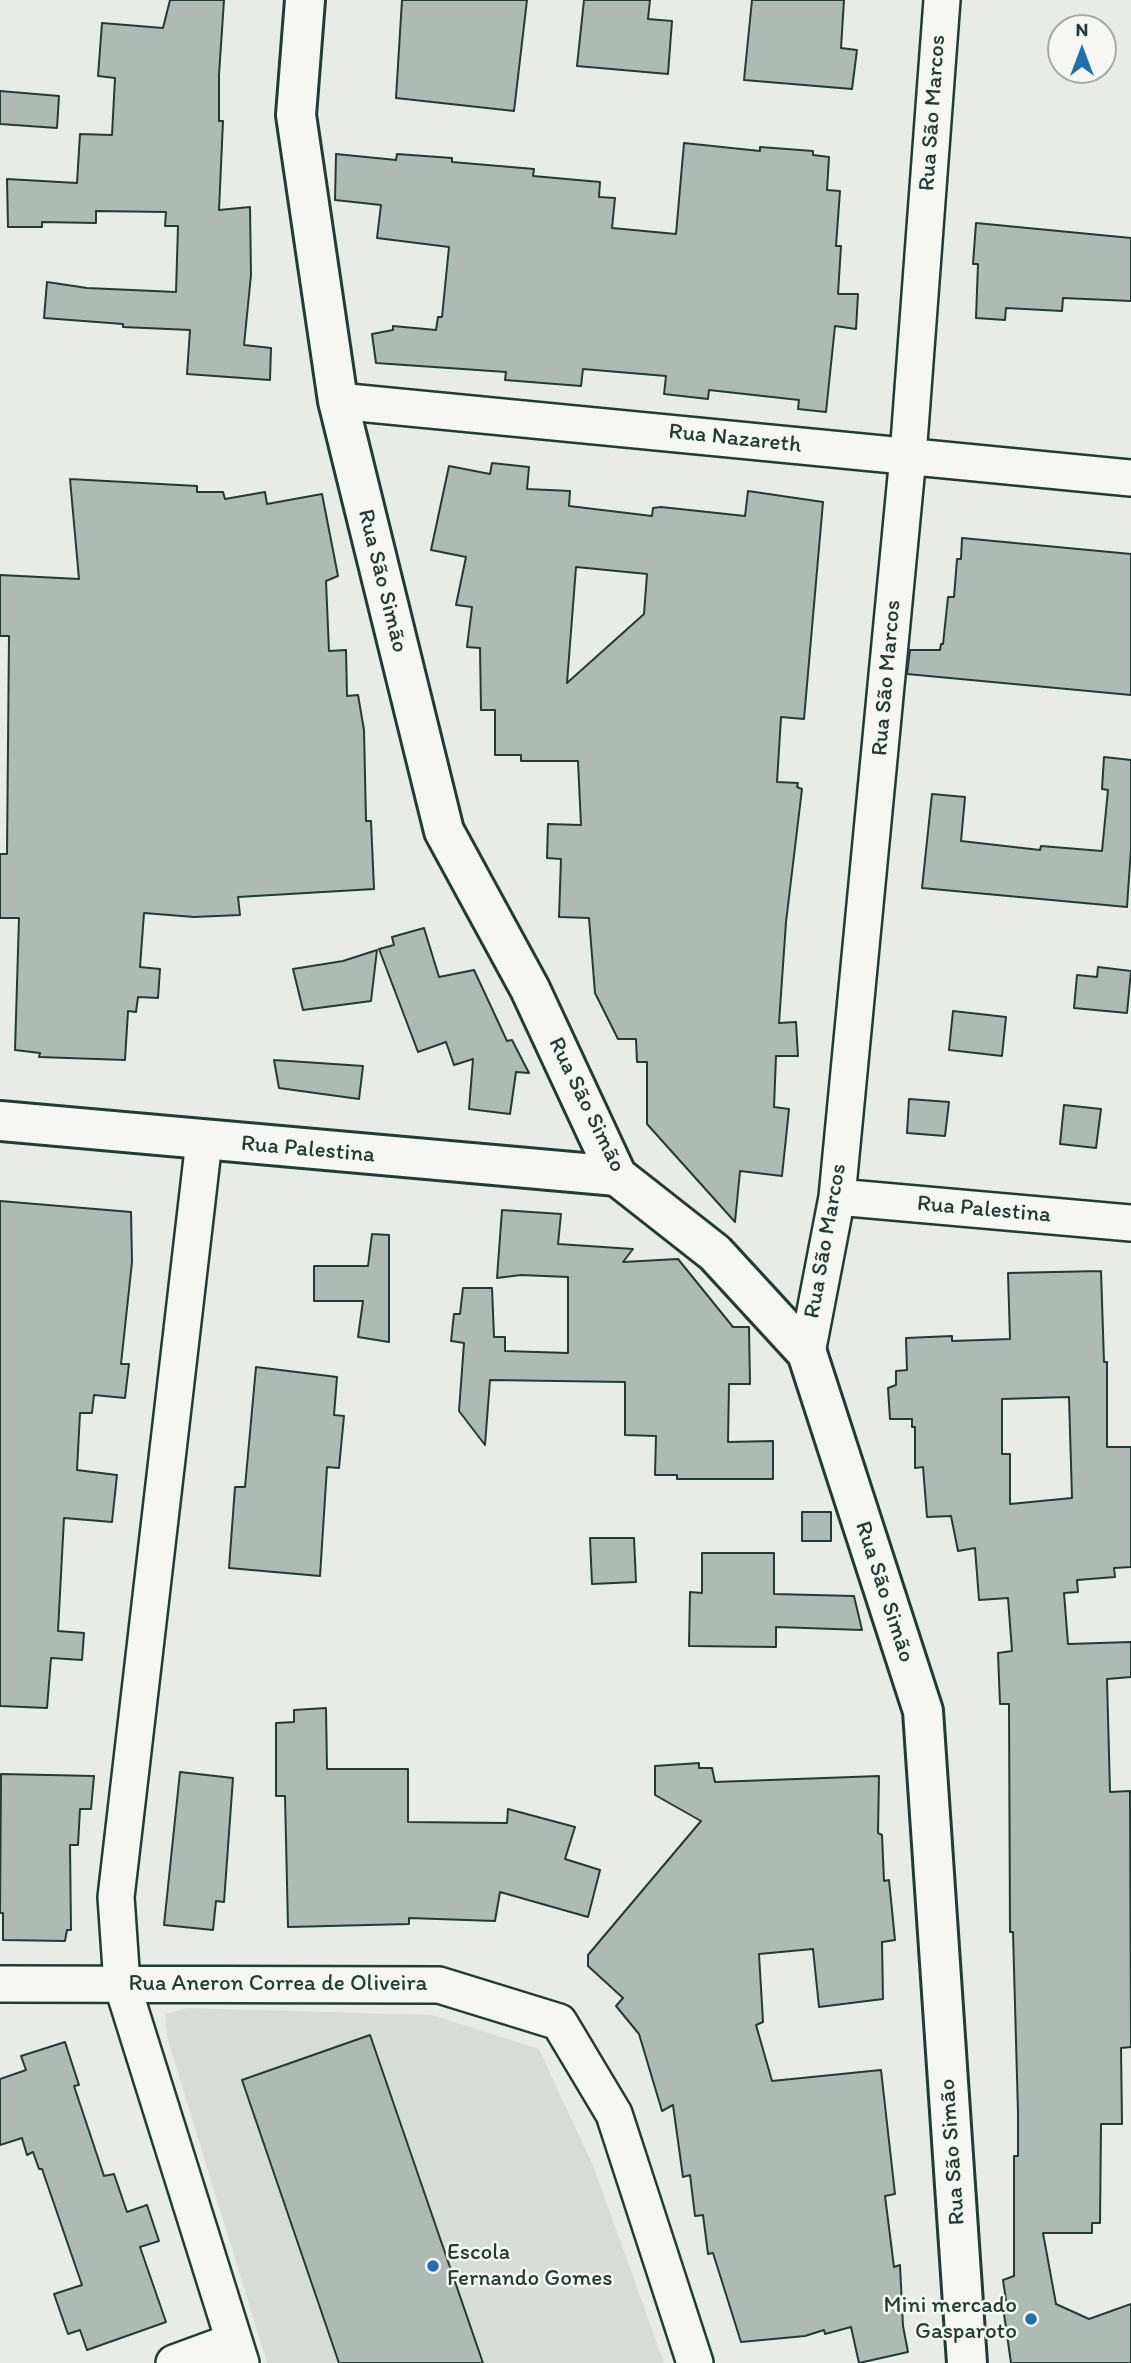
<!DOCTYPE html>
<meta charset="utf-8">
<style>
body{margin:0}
#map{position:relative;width:1131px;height:2363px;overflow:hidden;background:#e9ebe7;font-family:Itim,sans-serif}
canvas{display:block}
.north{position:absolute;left:1047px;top:14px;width:70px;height:70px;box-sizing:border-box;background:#f6f6f2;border:2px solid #a0aca6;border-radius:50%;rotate:0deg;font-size:19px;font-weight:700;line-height:28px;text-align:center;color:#1f3d34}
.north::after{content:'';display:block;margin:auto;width:24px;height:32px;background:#1f6fb2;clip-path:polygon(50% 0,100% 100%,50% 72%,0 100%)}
</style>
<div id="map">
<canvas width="1131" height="2363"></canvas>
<div class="north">N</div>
</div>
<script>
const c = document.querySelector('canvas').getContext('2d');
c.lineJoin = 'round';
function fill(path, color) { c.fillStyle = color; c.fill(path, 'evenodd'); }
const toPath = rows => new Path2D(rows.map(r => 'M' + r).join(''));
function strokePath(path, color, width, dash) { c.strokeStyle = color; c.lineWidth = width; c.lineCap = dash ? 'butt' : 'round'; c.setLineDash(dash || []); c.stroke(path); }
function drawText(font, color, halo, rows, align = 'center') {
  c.font = font + ' Itim,sans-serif'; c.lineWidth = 5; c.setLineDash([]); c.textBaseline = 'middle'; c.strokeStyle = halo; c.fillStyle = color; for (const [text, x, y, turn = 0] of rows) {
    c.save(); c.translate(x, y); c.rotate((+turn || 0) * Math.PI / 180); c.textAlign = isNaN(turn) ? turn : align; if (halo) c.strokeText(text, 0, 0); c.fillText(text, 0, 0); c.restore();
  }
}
fill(toPath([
 [189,2008,432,2015,539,2049,594,2168,664,2363,267,2363,167,2037,165,2014]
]), '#d8dcd8');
const building = toPath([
 [170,0,224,0,219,75,219,121,223,121,219,210,250,207,251,275,244,345,271,348,270,380,187,374,190,330,123,327,123,324,44,318,47,282,87,288,176,292,178,226,165,226,166,212,96,211,96,223,42,222,42,227,8,227,7,179,77,183,80,134,112,135,115,78,98,76,102,23,163,28,170,0],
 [402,0,527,0,514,111,396,98,402,0],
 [584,0,650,0,648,19,672,21,668,74,577,66,584,0],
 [752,0,844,0,841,48,857,50,852,89,744,80,752,0],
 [0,91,59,96,57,128,0,124,0,91],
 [684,143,760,151,760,147,813,151,813,155,829,157,827,190,840,191,836,246,841,246,838,294,858,294,856,329,835,326,826,412,798,409,799,400,709,390,708,399,664,394,666,376,583,369,581,386,505,380,506,372,376,363,372,334,393,330,393,326,436,330,438,317,442,317,449,247,377,238,381,205,335,200,336,154,396,160,397,154,452,158,452,162,534,169,533,176,600,182,599,197,615,198,612,228,676,234,684,143],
 [976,223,1131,238,1131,301,1063,298,1062,311,1006,308,1005,320,976,318,978,264,973,264,976,223],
 [492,463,529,467,527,489,570,491,569,506,652,516,653,508,661,507,745,516,748,491,823,502,804,719,781,717,777,782,798,783,797,787,802,789,786,922,779,1023,796,1022,798,1056,776,1056,774,1107,789,1109,782,1176,740,1171,735,1222,647,1124,647,1062,637,1062,636,1039,618,1039,595,993,589,918,559,917,561,859,547,858,548,824,581,825,578,761,521,761,521,755,495,755,495,710,481,710,480,648,467,647,472,607,456,605,466,557,431,550,449,466,490,474,492,463],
 [576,567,647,574,644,614,567,683,576,567],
 [70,479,197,486,197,492,223,492,225,499,265,492,267,504,322,494,338,576,326,581,329,651,346,650,347,696,358,695,364,730,366,821,371,821,374,889,238,897,240,915,194,917,144,913,140,967,160,969,158,998,138,997,136,1012,128,1011,125,1060,39,1057,40,1053,15,1050,19,918,0,918,0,854,7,854,9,636,0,636,0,575,79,579,70,479],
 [962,538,1131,554,1131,695,907,674,910,650,940,650,941,644,943,644,948,597,954,597,957,559,961,559,962,538],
 [1104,757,1131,760,1131,849,1127,907,922,888,932,794,965,797,961,841,1040,850,1041,846,1102,851,1108,790,1102,789,1104,757],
 [424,928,439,977,474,970,507,1041,512,1040,529,1073,516,1072,510,1114,469,1109,473,1059,454,1065,446,1042,418,1052,379,949,394,945,392,937,424,928],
 [377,950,371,1001,303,1010,293,969,343,961,377,950],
 [1098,967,1131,971,1127,1013,1074,1008,1077,975,1097,977,1098,967],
 [953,1011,1006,1017,1002,1056,949,1050,953,1011],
 [274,1060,363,1066,359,1099,279,1088,274,1060],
 [909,1099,949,1102,945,1136,907,1133,909,1099],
 [1064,1105,1101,1109,1096,1148,1060,1144,1064,1105],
 [0,1201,131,1212,132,1262,121,1364,129,1364,125,1398,94,1395,92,1413,80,1413,77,1470,117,1475,112,1522,64,1518,58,1631,84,1633,82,1660,51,1658,47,1708,0,1706,0,1201],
 [502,1210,561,1214,558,1244,633,1249,623,1262,678,1259,733,1327,749,1327,750,1384,729,1384,728,1442,773,1441,773,1479,677,1479,677,1475,655,1475,656,1436,625,1435,625,1382,490,1380,485,1445,459,1411,464,1343,451,1341,454,1314,460,1314,463,1288,492,1288,494,1337,505,1337,505,1351,568,1353,568,1277,521,1275,497,1278,502,1210],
 [372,1234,389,1235,389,1342,358,1337,363,1301,314,1301,314,1266,368,1266,372,1234],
 [1101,1271,1104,1362,1107,1362,1107,1447,1131,1447,1131,1567,1114,1568,1115,1577,1077,1580,1078,1592,1064,1593,1068,1644,1131,1642,1131,1677,1107,1679,1110,1792,1130,1791,1131,2047,1121,2048,1122,2124,1101,2124,1100,2223,1092,2223,1092,2233,1043,2233,1056,2304,1089,2319,1131,2304,1131,2363,1011,2363,1002,2300,1006,2300,1003,2280,1014,2276,1014,2156,1018,2156,1018,2113,1013,1932,1010,1932,1009,1704,1000,1704,998,1653,1012,1651,1008,1598,979,1600,975,1548,958,1551,951,1516,927,1517,923,1467,915,1468,915,1427,912,1427,912,1419,890,1419,888,1388,896,1385,896,1371,907,1370,906,1338,952,1336,952,1341,1010,1339,1008,1273,1101,1271],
 [1069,1397,1072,1498,1010,1504,1010,1454,1002,1454,1002,1399,1069,1397],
 [256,1367,337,1377,334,1415,344,1416,339,1468,327,1467,320,1576,229,1568,235,1487,245,1487,256,1367],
 [802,1512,831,1512,831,1541,802,1541,802,1512],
 [590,1538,634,1538,636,1582,592,1584,590,1538],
 [702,1553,774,1553,774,1594,854,1596,862,1630,776,1627,776,1647,689,1646,690,1592,702,1593,702,1553],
 [326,1708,327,1769,408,1769,408,1822,507,1823,508,1809,575,1827,565,1859,600,1870,588,1917,500,1892,495,1921,409,1918,409,1924,288,1927,285,1796,276,1796,276,1723,294,1722,294,1710,326,1708],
 [699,1763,699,1768,712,1768,715,1782,879,1776,878,1833,882,1835,884,1881,889,1880,895,1940,882,1942,883,1999,819,2007,813,1949,759,1954,763,2022,756,2025,772,2081,881,2070,895,2194,885,2196,894,2267,900,2265,903,2326,908,2352,859,2363,851,2327,825,2334,824,2330,805,2336,741,2342,713,2253,708,2254,703,2215,695,2216,690,2175,683,2177,673,2105,662,2111,639,2034,616,2006,623,1998,588,1966,588,1955,701,1821,655,1795,655,1766,699,1763],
 [180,1772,233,1778,224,1902,216,1901,213,1930,164,1925,180,1772],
 [1,1774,94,1776,91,1809,80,1809,78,1845,70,1845,71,1930,67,1930,65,1941,3,1940,3,1913,0,1913,1,1774],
 [370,2035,483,2363,339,2363,242,2080,370,2035],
 [65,2042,79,2085,74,2086,104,2176,114,2174,127,2212,147,2205,159,2241,140,2247,166,2322,87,2350,80,2330,68,2334,54,2294,82,2285,42,2169,39,2169,33,2152,27,2155,22,2138,0,2145,0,2079,26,2070,21,2056,65,2042]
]);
fill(building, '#b0bab5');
strokePath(building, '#1f3d34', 2);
const street = toPath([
 [338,401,1131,478],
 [204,1141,116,1897,122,1984,241,2363],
 [837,1197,1131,1223],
 [807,1353,837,1197,908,456,942,0],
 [0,1984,439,1985,559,2022,614,2114,695,2363],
 [174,2363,234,2341]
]);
const secondary = toPath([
 [305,0,296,115,338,401,444,831,530,989,617,1176,715,1253,807,1353,923,1711,967,2363],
 [0,1121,617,1176]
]);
strokePath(street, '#1f3d34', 40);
strokePath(secondary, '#1f3d34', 44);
strokePath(street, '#f6f6f2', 35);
strokePath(secondary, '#f6f6f2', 38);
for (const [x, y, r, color] of [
 [433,2266,7,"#1f6fb2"],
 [1031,2319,7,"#1f6fb2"]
]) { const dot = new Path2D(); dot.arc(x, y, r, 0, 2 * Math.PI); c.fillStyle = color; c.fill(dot); strokePath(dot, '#f6f6f2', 2.5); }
drawText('23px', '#1f3d34', '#f6f6f2', [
 ["Rua São Marcos",933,113,-86],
 ["Rua Nazareth",735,439,6],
 ["Rua São Simão",382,581,76],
 ["Rua São Marcos",887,678,-85],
 ["Rua São Simão",586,1105,64],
 ["Rua Palestina",308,1150,5],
 ["Rua Palestina",984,1210,5],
 ["Rua São Marcos",826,1241,-80],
 ["Rua São Simão",884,1592,72],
 ["Rua Aneron Correa de Oliveira",278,1984],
 ["Rua São Simão",953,2152,-94]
]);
drawText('23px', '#1f3d34', '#f6f6f2', [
 ["Escola",447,2253],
 ["Fernando Gomes",447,2279],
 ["Mini mercado",1017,2306,"right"],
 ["Gasparoto",1017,2332,"right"]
], 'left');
</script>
